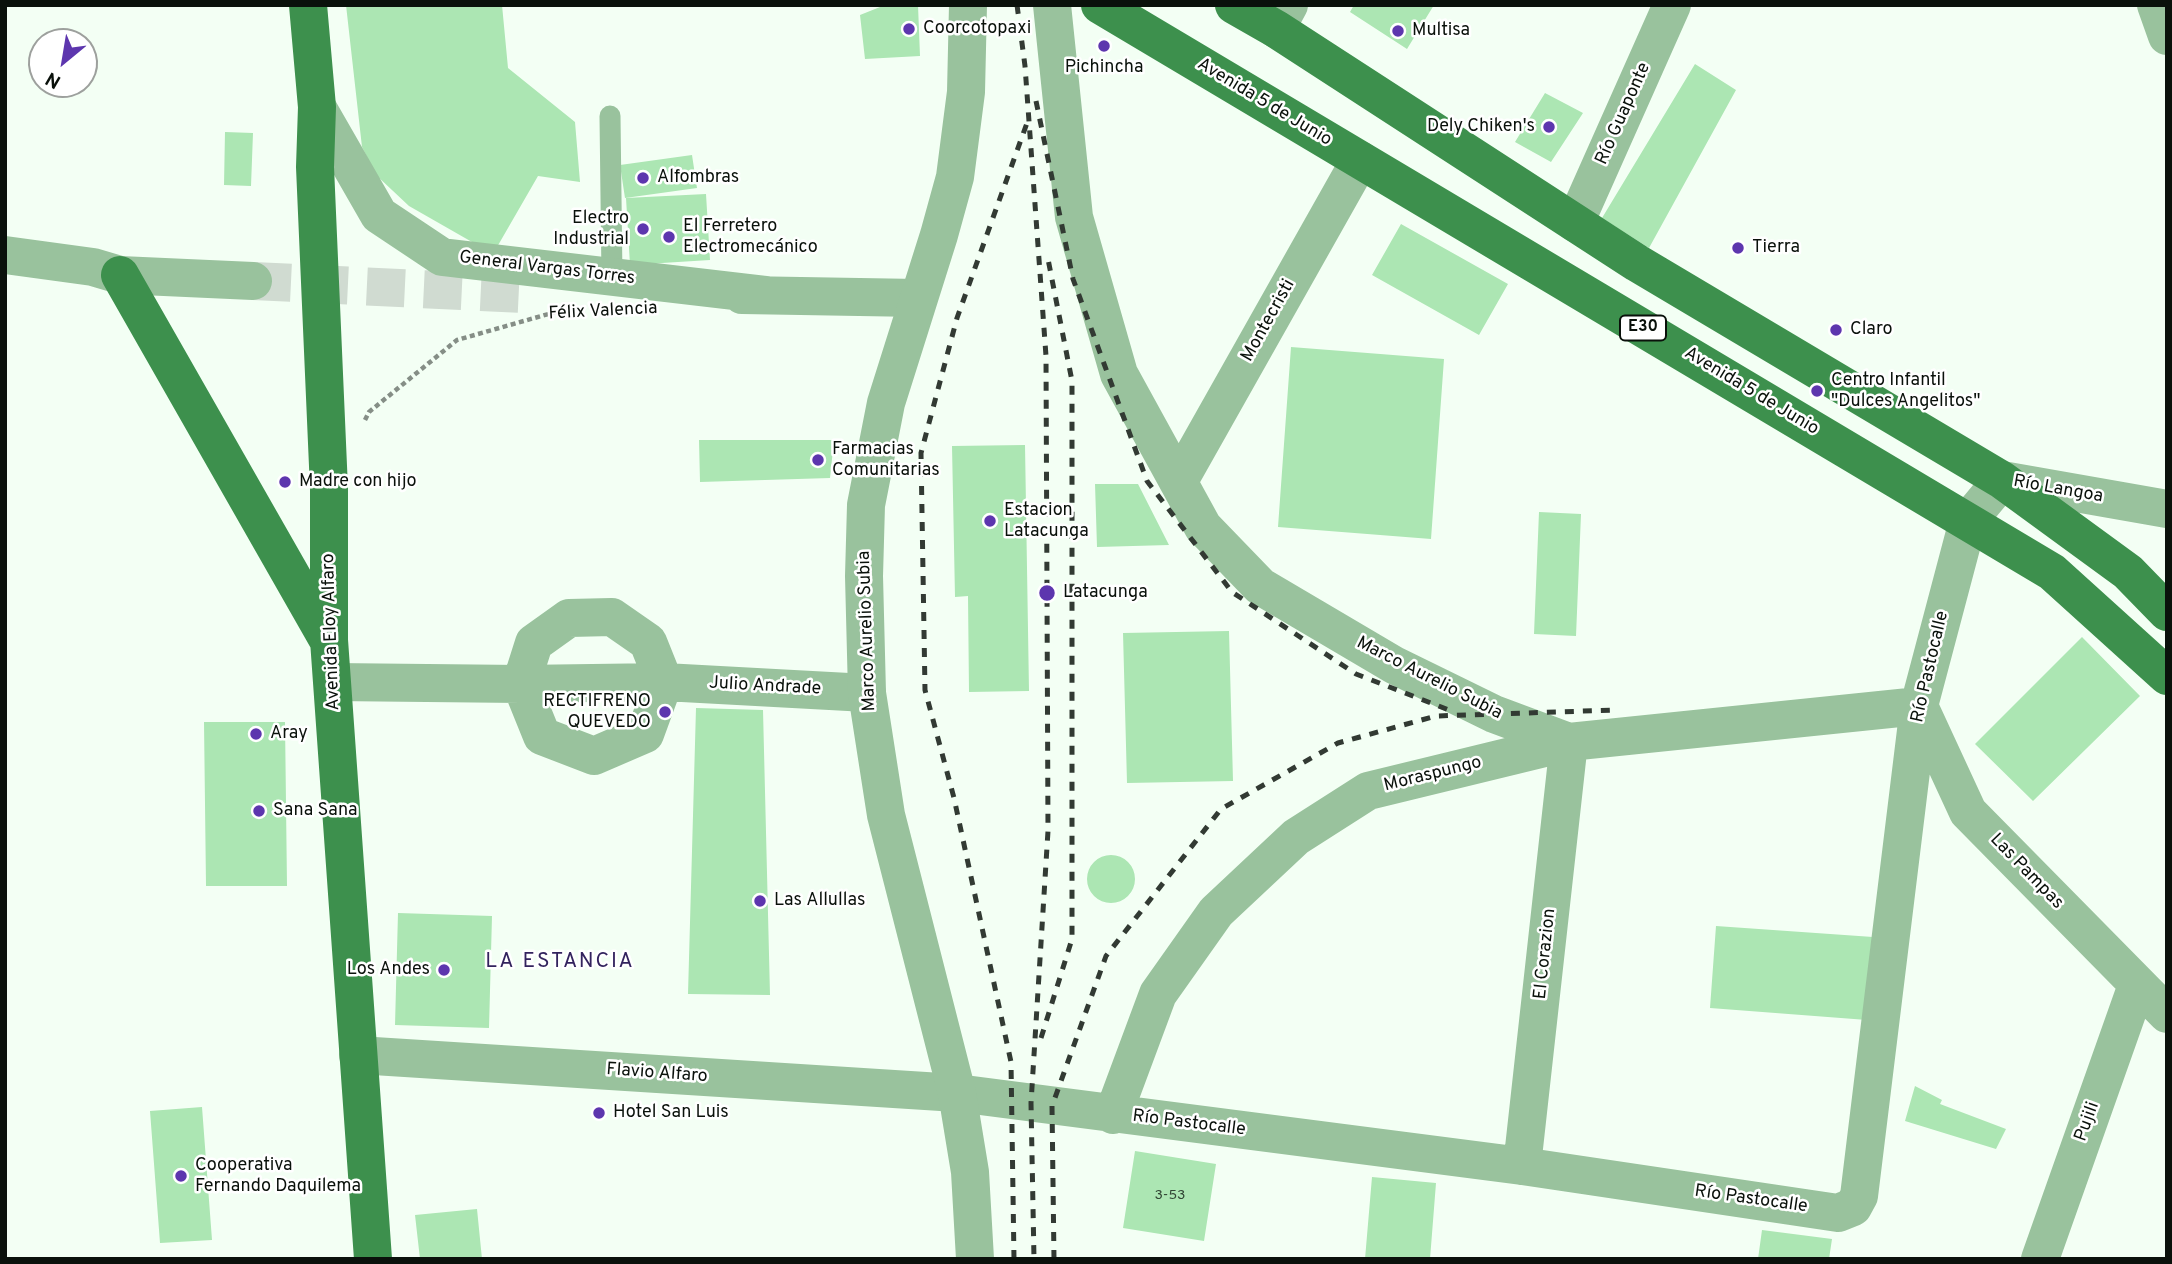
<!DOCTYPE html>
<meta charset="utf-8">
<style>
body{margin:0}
#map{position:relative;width:2172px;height:1264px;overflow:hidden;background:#f3fff4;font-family:Overpass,sans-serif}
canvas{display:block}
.frame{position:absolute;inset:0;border:7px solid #0a110b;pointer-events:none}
.north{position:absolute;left:28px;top:28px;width:70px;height:70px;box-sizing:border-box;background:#fff;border:2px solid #9da09d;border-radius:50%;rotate:210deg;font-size:19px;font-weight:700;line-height:28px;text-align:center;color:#0a110b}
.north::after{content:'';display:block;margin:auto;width:24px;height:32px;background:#5d36ae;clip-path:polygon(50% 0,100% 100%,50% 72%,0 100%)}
</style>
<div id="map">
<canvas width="2172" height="1264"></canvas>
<div class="frame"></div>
<div class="north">N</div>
</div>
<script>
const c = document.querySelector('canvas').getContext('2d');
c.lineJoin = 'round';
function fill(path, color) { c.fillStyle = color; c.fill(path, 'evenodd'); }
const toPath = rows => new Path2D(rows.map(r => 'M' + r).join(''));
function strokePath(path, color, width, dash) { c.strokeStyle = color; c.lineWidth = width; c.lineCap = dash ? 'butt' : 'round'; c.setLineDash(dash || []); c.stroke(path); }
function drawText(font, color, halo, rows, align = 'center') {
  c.font = font + ' Overpass,sans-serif'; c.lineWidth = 5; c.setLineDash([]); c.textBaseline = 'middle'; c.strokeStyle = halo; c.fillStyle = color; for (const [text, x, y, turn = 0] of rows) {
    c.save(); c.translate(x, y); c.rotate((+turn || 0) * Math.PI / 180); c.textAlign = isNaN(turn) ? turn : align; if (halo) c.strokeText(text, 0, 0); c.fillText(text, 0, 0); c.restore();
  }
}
fill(toPath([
 [346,5,502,5,508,68,575,122,580,182,538,176,493,254,409,206,376,175,362,147],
 [885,5,918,5,920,56,865,59,860,15],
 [1354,5,1434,5,1407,49,1350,12],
 [1695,64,1736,90,1649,248,1602,218],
 [1545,93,1583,113,1551,162,1515,142],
 [225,132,253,133,251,186,224,185],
 [692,155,697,188,625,198,620,165],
 [706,194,710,260,630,265,626,198],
 [1401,224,1508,284,1479,335,1372,275],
 [1291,347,1444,359,1431,539,1278,527],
 [699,440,834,440,830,478,700,482],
 [1025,445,1029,691,969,692,968,596,955,597,952,446],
 [1095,484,1138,484,1169,545,1097,547],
 [1539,512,1581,514,1576,636,1534,634],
 [1229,631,1233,781,1127,783,1123,633],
 [2082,637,2140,696,2033,801,1975,744],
 [696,708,763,710,770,995,688,994],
 [204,722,285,722,287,886,206,886],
 '1087 879a24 24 0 1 1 48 0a24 24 0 1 1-48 0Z',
 [398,913,492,916,489,1028,395,1025],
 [1716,926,1873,937,1867,1020,1710,1008],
 [1915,1086,1942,1100,1940,1104,2006,1129,1996,1149,1905,1121],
 [202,1107,212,1240,160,1243,150,1111],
 [1135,1151,1216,1164,1204,1241,1123,1228],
 [1372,1177,1436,1183,1430,1259,1365,1259],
 [477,1209,482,1259,420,1259,415,1215],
 [1762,1230,1832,1239,1829,1259,1758,1259]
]), '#ace6b3');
strokePath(toPath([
 [253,281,524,294]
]), '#d0dbd1', 38, [38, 19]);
strokePath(toPath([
 [365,420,369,412,457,340,559,311]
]), '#858e86', 4.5, [5, 3.5]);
strokePath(toPath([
 [610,116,612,278]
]), '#99c29d', 21);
strokePath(toPath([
 [1052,5,1074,217,1119,374,1203,527,1260,586,1394,665,1494,714,1569,742,1522,1166],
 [2156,5,2167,36],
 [1276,29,1289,5],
 [317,107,379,215,442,257,767,295],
 [1575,223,1672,5],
 [5,255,93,267,120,275,253,281],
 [742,295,918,298],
 [1179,481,1360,160],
 [612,617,648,642,664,682,645,734,594,756,542,736,521,684,534,643,569,618,612,617],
 [333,682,521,684,664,682,867,693],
 [1919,706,1968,812,2167,1014],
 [358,1055,957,1093,1522,1166,1838,1213,1853,1207,1859,1196,1919,706,1968,521,2002,480,2167,509],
 [1113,1115,1158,994,1216,912,1296,837,1368,791,1569,742,1919,706],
 [2040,1259,2137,985]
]), '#99c29d', 38);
strokePath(toPath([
 [968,5,966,92,955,177,939,235,886,403,866,505,864,576,867,693,886,815,957,1093,970,1172,975,1259]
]), '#99c29d', 38);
strokePath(toPath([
 [308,5,317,107,315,167,329,489,329,640,373,1259],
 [1100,5,2052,572,2167,676],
 [1234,5,1276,29,1637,263,2002,480,2128,572,2167,612],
 [120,275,327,638]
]), '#3d904d', 38);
strokePath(toPath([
 [1017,5,1025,66,1046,356,1048,831,1031,1103,1034,1259],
 [1036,101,1073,279,1147,481,1232,592,1356,674,1454,712],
 [1041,1038,1072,939,1072,381,1047,254],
 [1014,1259,1011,1062,954,798,925,690,921,453,957,318,1027,123],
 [1054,1259,1052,1106,1106,956,1221,809,1338,743,1436,716,1615,710]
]), '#323a33', 5, [9, 9]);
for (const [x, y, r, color] of [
 [909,29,7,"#5d36ae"],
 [1398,31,7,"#5d36ae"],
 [1104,46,7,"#5d36ae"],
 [1549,127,7,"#5d36ae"],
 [643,178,7,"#5d36ae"],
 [643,229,7,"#5d36ae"],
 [669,237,7,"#5d36ae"],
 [1738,248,7,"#5d36ae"],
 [1836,330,7,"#5d36ae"],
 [1817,391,7,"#5d36ae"],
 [818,460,7,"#5d36ae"],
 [285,482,7,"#5d36ae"],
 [990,521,7,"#5d36ae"],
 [1047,593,9,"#5d36ae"],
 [665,712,7,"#5d36ae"],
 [256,734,7,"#5d36ae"],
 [259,811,7,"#5d36ae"],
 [760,901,7,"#5d36ae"],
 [444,970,7,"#5d36ae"],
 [599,1113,7,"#5d36ae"],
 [181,1176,7,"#5d36ae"]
]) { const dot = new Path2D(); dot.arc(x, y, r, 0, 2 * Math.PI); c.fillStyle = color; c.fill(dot); strokePath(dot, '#fff', 2.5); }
drawText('14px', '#324635', null, [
 ["3-53",1170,1196]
]);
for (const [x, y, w] of [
 [1643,328,46]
]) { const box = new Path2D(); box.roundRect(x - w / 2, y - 12.5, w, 25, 5); c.fillStyle = '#fff'; c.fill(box); strokePath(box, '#0a110b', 2); }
drawText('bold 16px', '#0a110b', null, [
 ["E30",1643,328]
]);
drawText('18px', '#0a110b', '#fff', [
 ["Coorcotopaxi",923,29],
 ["Multisa",1412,31],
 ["Pichincha",1104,68,"center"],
 ["Dely Chiken's",1535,127,"right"],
 ["Alfombras",657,178],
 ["Electro",629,219,"right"],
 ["Industrial",629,240,"right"],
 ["El Ferretero",683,227],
 ["Electromecánico",683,248],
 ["Tierra",1752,248],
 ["Claro",1850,330],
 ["Centro Infantil",1831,381],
 ["\"Dulces Angelitos\"",1831,402],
 ["Farmacias",832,450],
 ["Comunitarias",832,471],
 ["Madre con hijo",299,482],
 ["Estacion",1004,511],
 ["Latacunga",1004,532],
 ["Latacunga",1063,593],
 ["RECTIFRENO",651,702,"right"],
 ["QUEVEDO",651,723,"right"],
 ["Aray",270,734],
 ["Sana Sana",273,811],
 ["Las Allullas",774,901],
 ["Los Andes",430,970,"right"],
 ["Hotel San Luis",613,1113],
 ["Cooperativa",195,1166],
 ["Fernando Daquilema",195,1187]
], 'left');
drawText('18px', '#0a110b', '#fff', [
 ["Avenida 5 de Junio",1264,103,31],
 ["Río Guaponte",1624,114,-66],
 ["General Vargas Torres",547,269,7],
 ["Félix Valencia",603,312,-3],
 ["Montecristi",1269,321,-61],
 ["Avenida 5 de Junio",1751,392,31],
 ["Río Langoa",2058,490,10],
 ["Marco Aurelio Subia",868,631,-92],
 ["Avenida Eloy Alfaro",332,632,-92],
 ["Río Pastocalle",1931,667,-77],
 ["Marco Aurelio Subia",1429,679,27],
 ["Julio Andrade",765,687,3],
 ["Moraspungo",1433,775,-14],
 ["Las Pampas",2026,872,46],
 ["El Corazion",1546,954,-84],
 ["Flavio Alfaro",657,1074,4],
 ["Pujili",2088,1122,-70],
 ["Río Pastocalle",1189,1124,7],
 ["Río Pastocalle",1751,1200,8]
]);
c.letterSpacing = '2px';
drawText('21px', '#33235e', '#fff', [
 ["LA ESTANCIA",560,963]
]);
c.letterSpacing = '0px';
</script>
